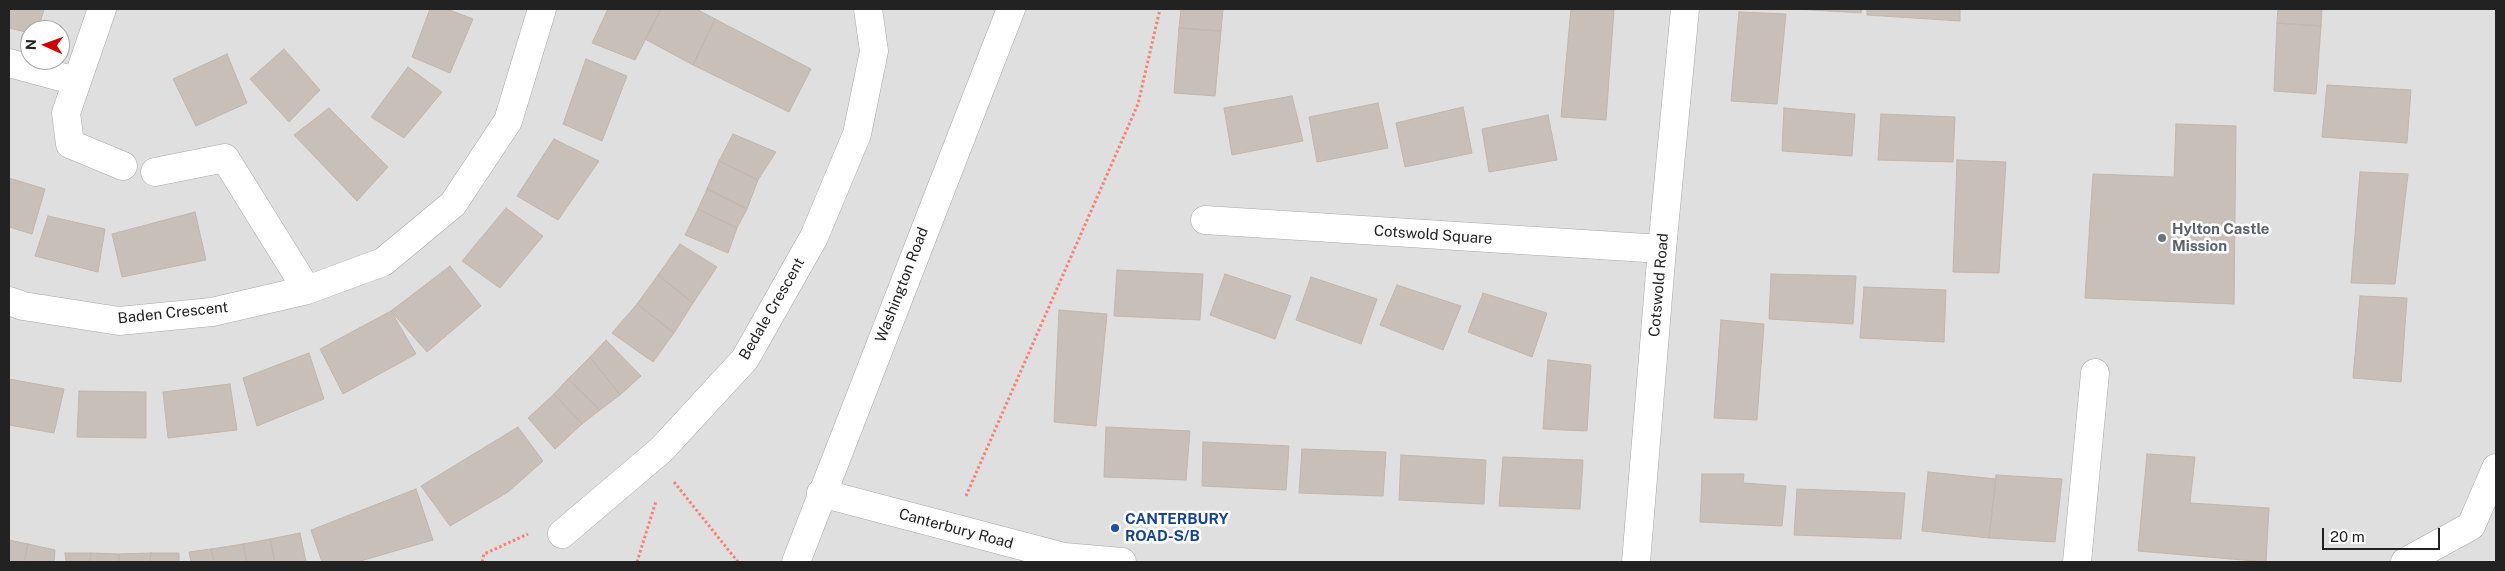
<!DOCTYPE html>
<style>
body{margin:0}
#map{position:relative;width:2505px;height:571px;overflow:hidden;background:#f2efe9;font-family:"Public Sans",sans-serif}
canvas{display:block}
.frame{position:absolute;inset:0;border:10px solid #222;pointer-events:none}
.north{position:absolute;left:20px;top:20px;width:50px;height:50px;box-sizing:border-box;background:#fff;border:1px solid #a7a7a7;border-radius:50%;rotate:272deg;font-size:14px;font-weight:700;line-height:20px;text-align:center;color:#222}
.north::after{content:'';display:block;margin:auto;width:18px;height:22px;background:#d40000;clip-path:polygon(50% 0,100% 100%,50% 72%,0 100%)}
.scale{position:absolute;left:2322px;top:528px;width:118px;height:22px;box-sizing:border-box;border:2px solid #222;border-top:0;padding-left:6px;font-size:15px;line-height:18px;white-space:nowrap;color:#222;-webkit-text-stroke:4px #fff;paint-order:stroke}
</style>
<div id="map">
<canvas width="2505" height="571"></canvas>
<div class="frame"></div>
<div class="north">N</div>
<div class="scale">20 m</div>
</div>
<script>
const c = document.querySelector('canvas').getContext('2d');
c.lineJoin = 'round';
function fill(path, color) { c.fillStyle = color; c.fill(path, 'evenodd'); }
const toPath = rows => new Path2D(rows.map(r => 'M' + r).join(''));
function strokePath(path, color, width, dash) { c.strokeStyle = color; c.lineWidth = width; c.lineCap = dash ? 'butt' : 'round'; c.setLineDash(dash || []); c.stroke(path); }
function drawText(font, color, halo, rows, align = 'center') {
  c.font = font + ' "Public Sans",sans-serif'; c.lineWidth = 5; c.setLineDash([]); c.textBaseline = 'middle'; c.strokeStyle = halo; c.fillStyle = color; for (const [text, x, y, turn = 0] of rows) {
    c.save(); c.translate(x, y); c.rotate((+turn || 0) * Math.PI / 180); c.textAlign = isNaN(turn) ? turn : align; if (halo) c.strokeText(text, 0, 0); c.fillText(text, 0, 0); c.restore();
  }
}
fill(toPath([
 [9,9,2496,9,2496,562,9,562],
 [30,30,60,30,60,60,30,60]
]), '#e0dfdf');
const building = toPath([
 [9,9,44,9,38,30,30,30,30,33,9,28,9,9],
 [430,9,447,9,473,19,450,73,412,57,430,9],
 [608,9,661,9,635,60,592,43,608,9],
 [661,9,696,9,715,19,693,65,645,39,661,9],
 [1181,9,1223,9,1221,31,1179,28,1181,9],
 [1571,9,1614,10,1606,120,1561,117,1571,9],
 [1796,9,1862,9,1861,13,1796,9],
 [1867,9,1960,9,1960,21,1867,15,1867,9],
 [2278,9,2322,9,2321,26,2277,23,2278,9],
 [1739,12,1786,14,1777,104,1731,101,1739,12],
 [715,19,811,69,789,112,693,65,715,19],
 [2277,23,2321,26,2316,94,2274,91,2277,23],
 [1179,28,1221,31,1215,96,1174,93,1179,28],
 [284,49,320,90,289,122,250,79,284,49],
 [227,54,247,103,196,126,173,79,227,54],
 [586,59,627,76,602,141,563,124,586,59],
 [408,67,442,92,404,138,371,117,408,67],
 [2327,85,2411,90,2407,143,2322,137,2327,85],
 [1292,96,1303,141,1232,155,1224,108,1292,96],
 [1378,103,1388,148,1317,162,1309,117,1378,103],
 [1463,107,1472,153,1405,167,1396,123,1463,107],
 [329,108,388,167,357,201,294,135,329,108],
 [1784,108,1855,114,1852,156,1782,151,1784,108],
 [1881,114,1955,117,1953,162,1878,160,1881,114],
 [1548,115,1557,160,1489,172,1482,129,1548,115],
 [2176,124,2236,126,2234,304,2085,298,2093,174,2174,177,2176,124],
 [733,134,776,152,758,180,719,161,733,134],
 [554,139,599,161,558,220,517,196,554,139],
 [1957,160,2006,162,1999,273,1953,272,1957,160],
 [719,161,758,180,747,209,707,189,719,161],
 [2360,172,2408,174,2395,284,2351,283,2360,172],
 [9,178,45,189,32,234,9,227,9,178],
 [707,189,747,209,737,228,698,209,707,189],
 [506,208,543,236,500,288,462,261,506,208],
 [698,209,737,228,728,253,685,235,698,209],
 [195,212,206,260,122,277,112,234,195,212],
 [48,216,105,229,98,272,35,256,48,216],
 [680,244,717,267,693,303,658,275,680,244],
 [450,266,481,306,427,352,391,311,450,266],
 [1117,270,1203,274,1200,320,1114,316,1117,270],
 [1225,274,1291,296,1275,339,1210,315,1225,274],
 [1771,274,1856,276,1853,324,1769,319,1771,274],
 [658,275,693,303,674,333,637,304,658,275],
 [1311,277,1377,299,1361,344,1296,320,1311,277],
 [1397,285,1461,306,1443,350,1380,325,1397,285],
 [1864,287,1946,290,1944,342,1860,338,1864,287],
 [1483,293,1547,313,1532,357,1468,332,1483,293],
 [2360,296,2407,298,2401,382,2353,378,2360,296],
 [637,304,674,333,653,362,612,333,637,304],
 [1059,310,1107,314,1096,426,1054,422,1059,310],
 [391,311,416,354,343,394,320,349,391,311],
 [1721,320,1764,324,1757,420,1714,418,1721,320],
 [606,340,641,376,620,395,590,357,606,340],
 [309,353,324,399,257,426,243,378,309,353],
 [590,357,620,395,600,410,568,379,590,357],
 [1548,360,1591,365,1587,431,1543,429,1548,360],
 [9,379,64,389,54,433,9,425,9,379],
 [568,379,600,410,582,424,554,394,568,379],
 [230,384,237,430,168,438,163,392,230,384],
 [79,391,146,392,146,438,77,437,79,391],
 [554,394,582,424,555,449,528,418,554,394],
 [518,427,543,461,508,492,450,526,421,486,518,427],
 [1106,427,1190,431,1186,480,1104,477,1106,427],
 [1203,442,1289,446,1286,490,1202,486,1203,442],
 [1302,449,1386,452,1383,496,1299,493,1302,449],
 [2147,454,2195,457,2190,503,2269,508,2266,562,2138,551,2147,454],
 [1401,455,1486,460,1484,504,1399,500,1401,455],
 [1503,457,1583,460,1580,509,1499,506,1503,457],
 [1928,472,1996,479,1989,538,1922,531,1928,472],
 [1702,474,1744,474,1743,483,1786,486,1782,526,1700,522,1702,474],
 [1996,475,2062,479,2055,542,1989,538,1996,475],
 [416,489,433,540,357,562,322,562,311,530,416,489],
 [1797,489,1905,493,1901,539,1794,535,1797,489],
 [300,533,306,562,275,562,270,539,300,533],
 [270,539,275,562,247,562,243,544,270,539],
 [9,540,28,544,24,562,9,562,9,540],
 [28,544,55,550,54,562,24,562,28,544],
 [243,544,247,562,214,562,211,549,243,544],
 [211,549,214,562,191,562,189,552,211,549],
 [65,553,91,553,90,562,66,562,65,553],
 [91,553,119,554,119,562,90,562,91,553],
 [151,553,179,553,179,562,150,562,151,553],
 [151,553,150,562,119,562,119,554,151,553]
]);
fill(building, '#c7bfb8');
strokePath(building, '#c4b6ab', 1);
const minor = toPath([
 [102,9,66,113,70,144,123,166],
 [9,63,76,81],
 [155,172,225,158,307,290],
 [1205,220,1662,249],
 [9,301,23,306,119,321,212,312,307,290,383,262,453,204,508,121,542,9],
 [821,493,1064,557,1122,562],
 [562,534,662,449,745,359,814,237,857,134,874,51,868,9],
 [796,562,1011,9],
 [1636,562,1662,249,1685,9],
 [2077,562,2095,373],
 [2405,562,2471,526,2496,468]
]);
strokePath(minor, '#a9a9a9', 29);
strokePath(toPath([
 [674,482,738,562],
 [966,496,1138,104,1160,9],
 [482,562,484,554,528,534],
 [637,562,656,501]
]), '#fa8072', 3, [2.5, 2.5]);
strokePath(minor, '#fff', 28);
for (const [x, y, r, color] of [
 [2162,238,5,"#6b7280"],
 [1115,528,5,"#1a4fb4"]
]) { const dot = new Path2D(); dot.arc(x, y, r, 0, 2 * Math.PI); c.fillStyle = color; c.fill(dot); strokePath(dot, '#fff', 2); }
drawText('bold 15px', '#5b616d', '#fff', [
 ["Hylton Castle",2172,229],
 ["Mission",2172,246]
], 'left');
drawText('15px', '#222', '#fff', [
 ["Cotswold Square",1433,235,4],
 ["Washington Road",902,285,-69],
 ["Cotswold Road",1659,285,-85],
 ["Bedale Crescent",772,309,-60],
 ["Baden Crescent",173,313,-6],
 ["Canterbury Road",956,529,15]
]);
drawText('bold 15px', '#164399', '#fff', [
 ["CANTERBURY",1125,519],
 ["ROAD-S/B",1125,536]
], 'left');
</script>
